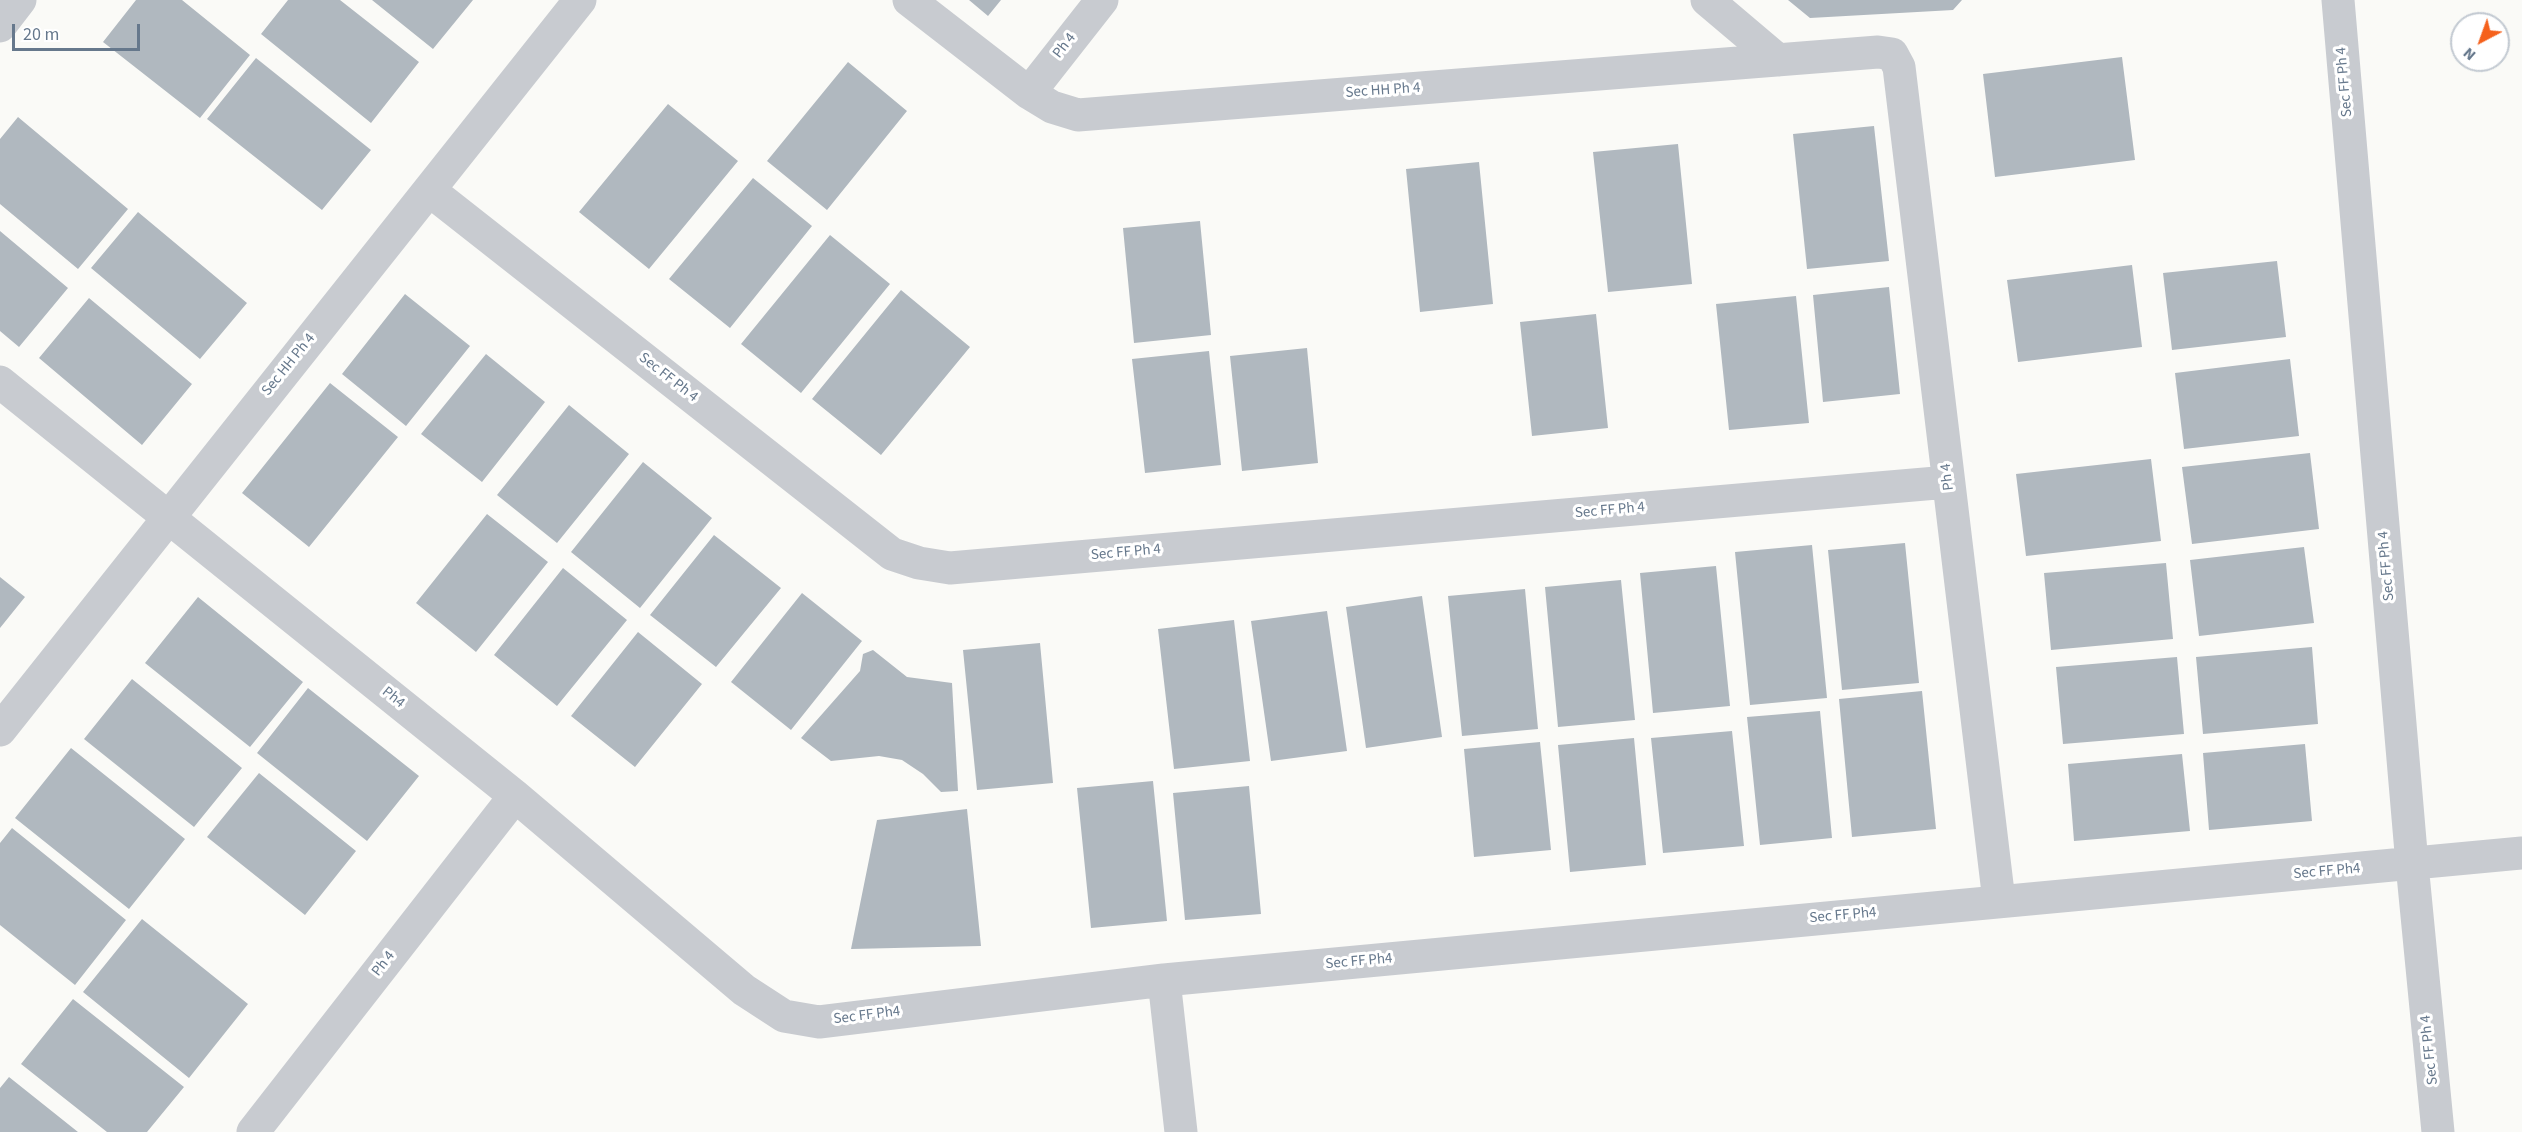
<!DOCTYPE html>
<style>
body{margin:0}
#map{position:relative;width:2522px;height:1132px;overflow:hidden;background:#fafaf7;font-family:"Source Sans 3",sans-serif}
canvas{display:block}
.north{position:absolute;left:2450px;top:12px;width:60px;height:60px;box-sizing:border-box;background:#fff;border:2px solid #c2c9d1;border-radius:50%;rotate:221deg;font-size:16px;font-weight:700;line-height:24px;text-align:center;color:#66788c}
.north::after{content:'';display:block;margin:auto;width:21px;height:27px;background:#f5611c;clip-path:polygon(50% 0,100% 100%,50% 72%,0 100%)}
.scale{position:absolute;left:12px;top:24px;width:128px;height:27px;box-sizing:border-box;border:3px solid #66788c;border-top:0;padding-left:8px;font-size:18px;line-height:21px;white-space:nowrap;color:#66788c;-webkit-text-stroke:4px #fff;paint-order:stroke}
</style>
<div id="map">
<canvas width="2522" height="1132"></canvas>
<div class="north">N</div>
<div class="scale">20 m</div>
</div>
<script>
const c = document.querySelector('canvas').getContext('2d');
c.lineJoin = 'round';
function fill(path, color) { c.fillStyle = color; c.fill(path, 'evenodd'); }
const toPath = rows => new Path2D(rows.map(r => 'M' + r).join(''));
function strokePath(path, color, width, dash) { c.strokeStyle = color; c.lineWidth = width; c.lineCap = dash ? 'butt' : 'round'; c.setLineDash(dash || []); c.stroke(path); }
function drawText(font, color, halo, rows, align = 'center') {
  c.font = font + ' "Source Sans 3",sans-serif'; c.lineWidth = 6; c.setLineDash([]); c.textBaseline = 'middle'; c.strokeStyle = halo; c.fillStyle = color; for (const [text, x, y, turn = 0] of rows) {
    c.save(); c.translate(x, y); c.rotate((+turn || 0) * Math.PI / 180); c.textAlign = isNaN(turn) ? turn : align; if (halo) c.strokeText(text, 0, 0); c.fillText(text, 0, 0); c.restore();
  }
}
fill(toPath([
 [136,0,182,0,250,55,200,118,103,42],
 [288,0,340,0,419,62,371,123,261,34],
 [372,0,473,0,433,49],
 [969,0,1001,0,988,16],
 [1788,0,1962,0,1953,10,1810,18],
 [2122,57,2135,160,1995,177,1983,74],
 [256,58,371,150,322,210,207,119],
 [848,62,907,111,827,210,767,161],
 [668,104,738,161,649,269,579,212],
 [18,117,128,209,78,269,0,204,0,139],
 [1874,126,1889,261,1807,269,1793,134],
 [1678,144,1692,284,1608,292,1593,152],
 [1479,162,1493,304,1420,312,1406,169],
 [753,178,812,226,730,328,669,279],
 [138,212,247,303,200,359,91,268],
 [1200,221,1211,335,1134,343,1123,228],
 [0,231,68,288,19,347,0,331],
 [830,235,890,284,801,393,741,344],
 [2277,261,2286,337,2172,350,2163,273],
 [2132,265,2142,347,2018,362,2007,280],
 [1889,287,1900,394,1823,402,1813,295],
 [901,290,970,347,881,455,812,399],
 [405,294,470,346,406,426,342,374],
 [1796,296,1809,423,1729,430,1716,304],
 [89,298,192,384,142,445,39,358],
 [1596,314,1608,428,1532,436,1520,322],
 [1307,348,1318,463,1242,471,1230,356],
 [1209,351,1221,465,1145,473,1132,359],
 [486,354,545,402,482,482,421,434],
 [2290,359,2299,436,2184,449,2175,373],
 [330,383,398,437,309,547,242,493],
 [569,405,629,454,557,543,497,495],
 [2310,453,2319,529,2192,544,2182,467],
 [2151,459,2161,541,2026,556,2016,474],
 [643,462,712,518,640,608,571,552],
 [487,514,548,562,476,652,416,603],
 [714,535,781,588,716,667,650,615],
 [1905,543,1919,683,1842,690,1828,550],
 [1812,545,1827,698,1750,705,1735,552],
 [2304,547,2314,623,2199,636,2190,560],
 [2166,563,2173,639,2051,650,2044,573],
 [1716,566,1730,706,1653,713,1640,573],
 [563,568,627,620,557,706,494,655],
 [0,577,25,597,0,628],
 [1621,580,1635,720,1558,727,1545,587],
 [1525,589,1538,729,1462,736,1448,596],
 [802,593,862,641,791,730,731,682],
 [1422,596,1442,737,1366,748,1346,607],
 [198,597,303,682,250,747,145,663],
 [1327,611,1347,751,1271,761,1251,621],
 [1234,620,1250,761,1174,769,1158,629],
 [638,632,702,684,635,767,571,716],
 [1040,643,1053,783,977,790,963,650],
 [2312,647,2318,724,2203,734,2196,657],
 [873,650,907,677,952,683,958,791,941,792,923,774,902,760,879,756,831,761,801,738,860,671,863,654],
 [2177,657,2184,734,2063,744,2056,667],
 [132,679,242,768,194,827,84,739],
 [308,688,419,776,367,841,257,753],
 [1922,691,1936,829,1852,837,1839,699],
 [1820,711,1832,838,1760,845,1747,717],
 [1732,731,1744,846,1663,853,1651,738],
 [1634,738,1646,865,1570,872,1558,745],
 [1540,742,1551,850,1474,857,1464,749],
 [2305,744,2312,821,2209,830,2203,753],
 [71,748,185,839,129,909,15,818],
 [2182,754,2190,831,2074,841,2068,764],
 [259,773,356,851,305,915,207,837],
 [1153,781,1167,921,1091,928,1077,788],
 [1249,786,1261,914,1185,920,1173,793],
 [967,809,981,946,851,949,877,820],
 [12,828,126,920,75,985,0,925,0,843],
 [142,919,248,1004,189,1078,83,992],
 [73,999,184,1087,147,1132,107,1132,21,1064],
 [9,1077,78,1132,0,1132,0,1088]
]), '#b0b8bf');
strokePath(toPath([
 [909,0,1029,93,1052,107,1078,115,1878,52,1892,54,1899,67,1999,901],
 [1707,0,1778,60],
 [2338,0,2412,864,2438,1132],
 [0,26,20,0],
 [1029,93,1102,0],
 [429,190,892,554,919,563,950,568,1948,482],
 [0,382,515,796,744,990,784,1016,819,1022,1164,980,2522,853],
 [0,730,580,0],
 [1164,980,1181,1132],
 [253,1132,515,796]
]), '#c8cbd0', 33);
drawText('15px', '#66788c', '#fff', [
 ["Ph 4",1065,46,-52],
 ["Sec FF Ph 4",2345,82,-95],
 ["Sec HH Ph 4",1383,91,-4],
 ["Sec HH Ph 4",289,365,-51],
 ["Sec FF Ph 4",668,378,38],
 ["Ph 4",1948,477,-97],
 ["Sec FF Ph 4",1610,511,-5],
 ["Sec FF Ph 4",1126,553,-5],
 ["Sec FF Ph 4",2387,566,-95],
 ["Ph4",393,698,39],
 ["Sec FF Ph4",2327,872,-5],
 ["Sec FF Ph4",1843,916,-5],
 ["Sec FF Ph4",1359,962,-5],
 ["Ph 4",384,964,-52],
 ["Sec FF Ph4",867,1016,-7],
 ["Sec FF Ph 4",2430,1050,-96]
]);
</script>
